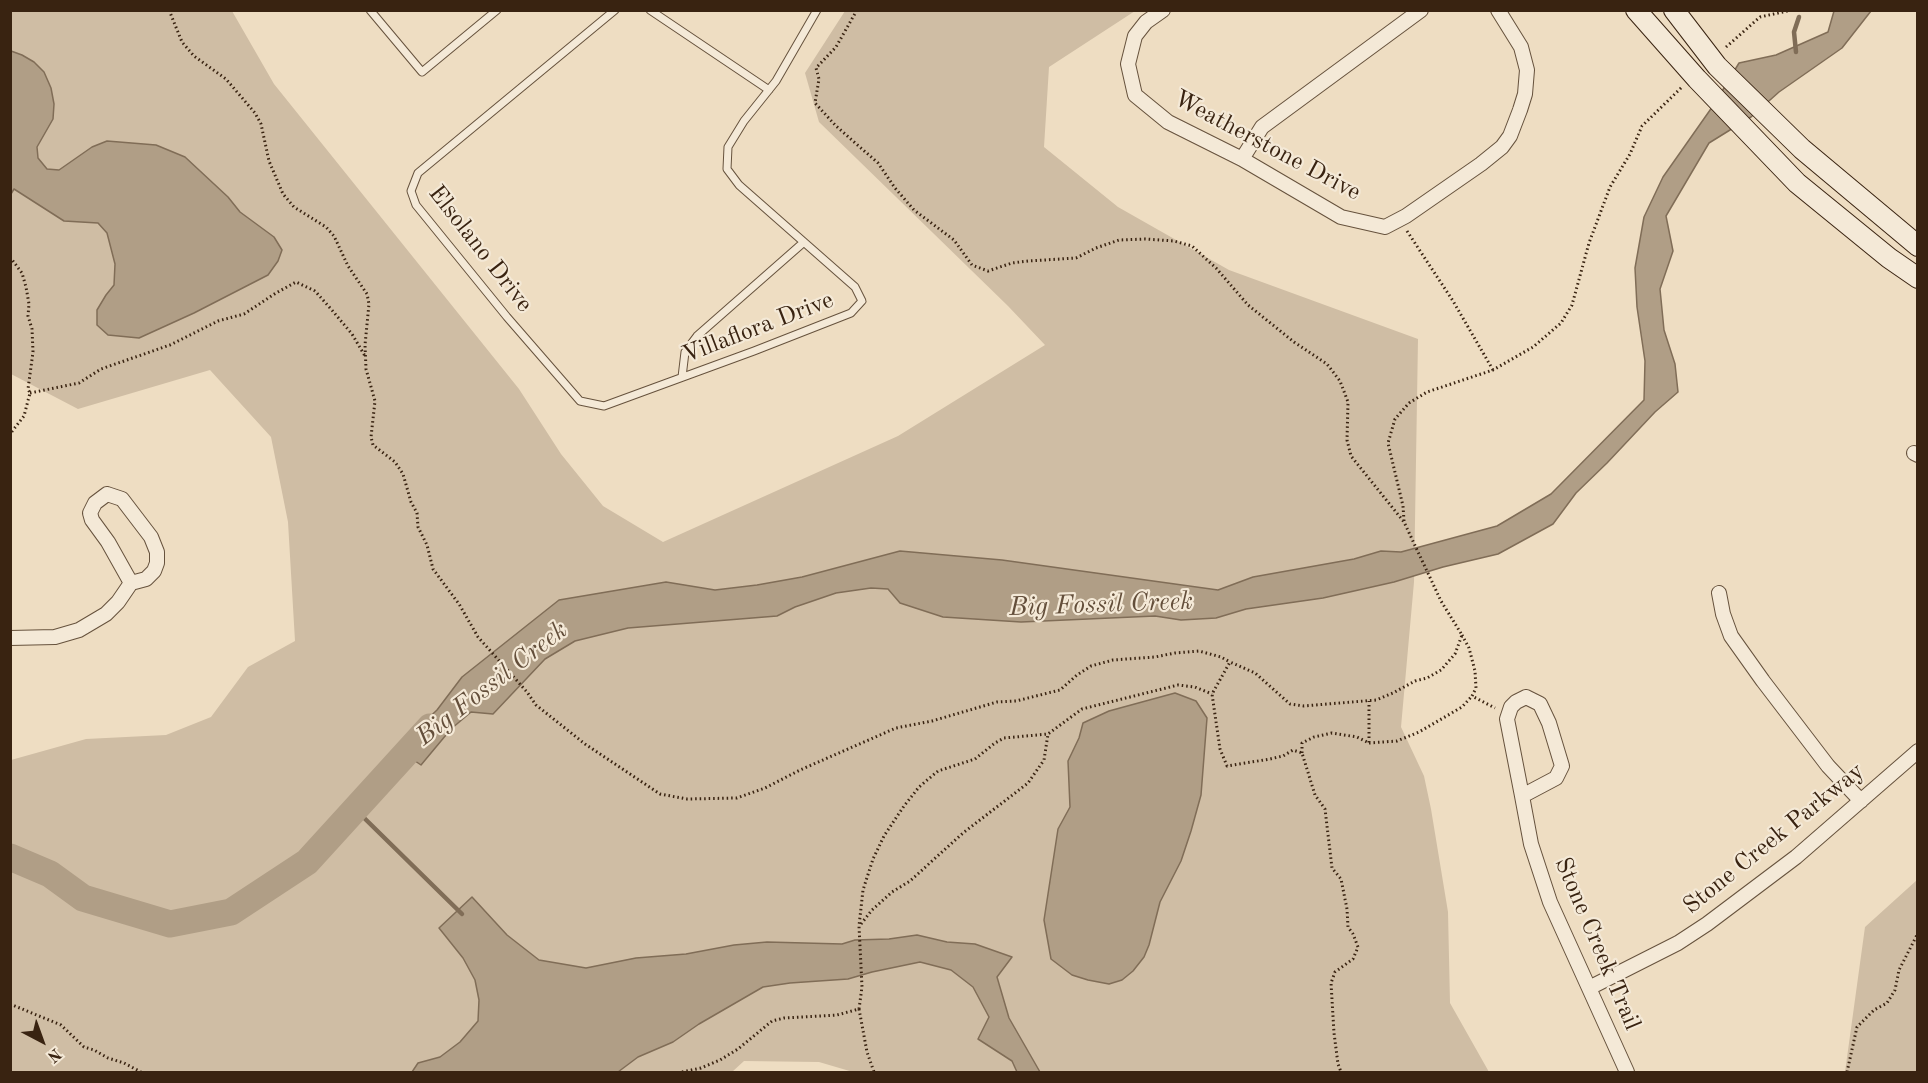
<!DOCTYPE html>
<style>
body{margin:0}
#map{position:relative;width:1928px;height:1083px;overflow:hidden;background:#eeddc2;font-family:"Old Standard TT",serif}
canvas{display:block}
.frame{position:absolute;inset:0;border:12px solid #392311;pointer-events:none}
.north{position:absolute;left:12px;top:1011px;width:60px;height:60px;-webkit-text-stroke:4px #f4e9d7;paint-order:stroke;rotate:139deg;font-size:16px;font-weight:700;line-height:24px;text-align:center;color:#392311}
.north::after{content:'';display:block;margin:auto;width:21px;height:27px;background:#392311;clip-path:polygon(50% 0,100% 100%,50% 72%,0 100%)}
</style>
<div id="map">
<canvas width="1928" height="1083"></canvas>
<div class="frame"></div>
<div class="north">N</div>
</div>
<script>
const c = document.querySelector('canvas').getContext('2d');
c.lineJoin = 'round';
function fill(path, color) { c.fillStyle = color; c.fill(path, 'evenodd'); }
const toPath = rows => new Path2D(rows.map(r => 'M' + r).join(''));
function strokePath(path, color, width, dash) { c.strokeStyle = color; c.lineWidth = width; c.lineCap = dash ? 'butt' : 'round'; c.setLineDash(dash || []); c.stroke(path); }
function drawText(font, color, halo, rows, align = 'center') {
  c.font = font + ' "Old Standard TT",serif'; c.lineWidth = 4.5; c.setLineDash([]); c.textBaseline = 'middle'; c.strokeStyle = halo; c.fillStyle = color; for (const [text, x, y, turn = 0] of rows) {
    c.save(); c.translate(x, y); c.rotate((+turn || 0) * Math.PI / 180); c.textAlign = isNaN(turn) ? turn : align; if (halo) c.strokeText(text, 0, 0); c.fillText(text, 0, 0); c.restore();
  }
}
fill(toPath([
 [10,11,232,11,274,84,519,389,561,454,603,506,663,542,898,436,1045,345,1008,306,819,122,805,73,845,11,1135,11,1049,67,1044,147,1118,207,1229,270,1418,339,1414,582,1401,727,1424,776,1431,809,1448,912,1450,1003,1489,1072,853,1072,819,1062,744,1061,732,1072,11,1072,11,760,86,739,166,735,211,717,248,667,295,641,288,522,271,437,210,370,78,409,11,374],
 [1917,880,1917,1072,1845,1072,1865,927]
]), '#cfbda4');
const water = toPath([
 [1834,11,1871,11,1842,48,1779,92,1751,117,1709,143,1666,216,1673,251,1660,289,1664,330,1675,364,1678,392,1655,412,1607,463,1576,493,1553,524,1498,554,1443,567,1394,582,1323,598,1246,609,1216,618,1181,620,1155,616,1021,622,943,617,900,603,888,589,871,588,836,593,795,607,777,616,628,628,575,641,545,659,493,714,471,712,451,729,421,765,396,748,437,710,462,677,559,600,666,582,715,590,757,585,802,577,900,551,1002,560,1218,590,1253,577,1354,559,1381,551,1401,552,1497,526,1551,494,1644,400,1645,361,1637,307,1635,268,1644,217,1663,177,1715,103,1739,63,1776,55,1828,32,1834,11],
 [11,51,22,55,34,62,44,72,51,88,54,104,53,119,37,147,38,158,47,169,59,170,92,147,107,141,156,145,185,157,228,197,240,212,274,237,282,250,278,261,268,275,194,313,139,338,108,335,97,325,97,310,106,295,114,285,115,264,107,233,98,223,64,221,14,189,11,194,11,51],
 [1175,693,1196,701,1207,718,1201,795,1191,831,1181,861,1160,902,1149,945,1144,957,1133,971,1122,980,1109,984,1088,980,1072,975,1051,959,1044,920,1058,829,1070,807,1068,761,1079,738,1083,723,1109,711,1175,693],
 [472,897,507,935,539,960,586,968,636,958,686,954,734,945,767,942,842,944,855,940,889,939,917,935,947,942,975,944,1012,957,997,977,1009,1018,1040,1072,1017,1072,1012,1061,978,1039,989,1017,973,987,951,970,920,962,872,972,848,979,790,983,763,987,699,1024,673,1042,638,1057,618,1072,412,1072,418,1063,440,1057,460,1042,478,1021,479,1000,475,980,463,958,439,928,472,897]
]);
fill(water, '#b09e86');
strokePath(water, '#806d57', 1.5);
strokePath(toPath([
 [1796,52,1794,32,1799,17],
 [355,809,462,914]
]), '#806d57', 4.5);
strokePath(toPath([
 [10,857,50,874,83,898,170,924,231,912,307,862,430,727]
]), '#b09e86', 27);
const lane = toPath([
 [370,10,422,72,497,10],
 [615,10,418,173,411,191,416,205,507,317,580,401,604,406,754,351,851,313,862,301,855,287,739,185,727,169,728,147,744,121,776,81,817,10],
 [650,10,769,90],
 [682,377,685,352,697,336,804,242]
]);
const street = toPath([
 [1163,10,1146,22,1135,36,1128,64,1135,95,1168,122,1242,159,1341,217,1385,227,1406,216,1481,164,1502,147,1510,136,1520,110,1525,94,1527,70,1521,47,1498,10],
 [1242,159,1262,127,1421,10],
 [1914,453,1918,455],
 [107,494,122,499,151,537,157,552,157,563,154,571,146,579,131,583,108,542,92,520,90,513,95,503,107,494],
 [1719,593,1723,614,1731,636,1763,681,1828,766,1861,801],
 [10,638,55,637,79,630,106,614,118,602,131,583],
 [1526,697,1540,704,1549,723,1562,766,1556,778,1522,796,1507,719,1511,707,1516,702,1526,697],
 [1522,796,1531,844,1550,902,1627,1072],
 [1589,988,1678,943,1707,924,1796,857,1918,751]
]);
const secondary = toPath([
 [1636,10,1697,79,1797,183,1889,258,1918,278],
 [1674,10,1717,66,1802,149,1918,246]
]);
strokePath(lane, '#66523d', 9);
strokePath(street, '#66523d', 16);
strokePath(secondary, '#392311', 22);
strokePath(toPath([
 [169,10,182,42,194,56,226,79,255,113,261,124,269,161,283,194,294,207,326,227,334,236,348,266,367,294,369,304,365,345,366,369,375,401,371,437,373,445,395,462,403,474,411,502,417,513,418,527,427,545,433,569,459,604,478,637,527,692,536,705,585,744,660,794,687,799,737,798,765,788,800,770,896,728,932,721,997,702,1016,701,1060,690,1077,675,1091,666,1113,660,1155,657,1175,653,1199,651,1221,657,1230,662],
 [857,10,836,47,816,68,819,79,815,103,836,126,878,163,895,188,914,210,954,240,972,265,988,271,1012,263,1028,261,1076,258,1096,248,1119,240,1145,239,1174,241,1192,246,1216,268,1248,305,1294,342,1327,364,1340,381,1348,402,1347,440,1351,456,1404,522,1441,601,1462,635,1455,654,1441,670,1427,678,1415,681,1393,693,1376,700,1304,706,1290,704,1255,673,1230,662,1212,694,1220,749,1227,766,1270,759,1283,756,1293,750,1302,753,1315,795,1325,809,1332,868,1341,879,1347,909,1348,927,1353,934,1358,947,1353,959,1335,972,1331,983,1334,1033,1338,1064,1341,1072],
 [1726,47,1760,17,1792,10],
 [1407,231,1453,301,1493,370],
 [10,257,22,273,26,287,29,304,28,316,32,329,33,352,28,389,30,393,24,416,10,434],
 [30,393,79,383,101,369,170,345,218,321,244,314,276,293,296,282,315,291,331,309,352,334,365,356],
 [1404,521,1403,506,1388,443,1395,419,1409,403,1427,392,1493,370,1533,347,1561,323,1572,305,1589,243,1610,187,1630,154,1642,126,1682,87],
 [1462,635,1469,648,1475,671,1476,688,1472,696,1495,708],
 [1369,743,1397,741,1419,732,1462,707,1472,696],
 [1302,753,1302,743,1314,737,1332,733,1357,737,1369,743,1369,701],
 [861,924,872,910,892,892,910,881,963,833,1028,783,1044,760,1048,734],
 [10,1004,61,1025,84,1047,94,1050,108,1058,124,1063,141,1072],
 [859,1009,867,1052,874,1072],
 [682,1072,701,1068,720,1060,738,1049,772,1021,784,1018,837,1015,859,1009,862,987,859,926,863,890,873,859,884,836,904,806,919,787,938,771,975,759,995,743,1004,738,1048,734,1082,709,1178,685,1195,687,1212,694],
 [1847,1072,1857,1027,1874,1010,1887,1003,1895,990,1899,970,1918,933]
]), '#392311', 3, [1.5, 3]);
strokePath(lane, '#f4e9d7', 7);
strokePath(street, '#f4e9d7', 14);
strokePath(secondary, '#f4e9d7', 20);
drawText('24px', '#392311', '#f4e9d7', [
 ["Weatherstone Drive",1267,146,28],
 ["Elsolano Drive",480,249,52],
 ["Villaflora Drive",758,328,-21],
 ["Stone Creek Parkway",1774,839,-39],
 ["Stone Creek Trail",1597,944,67]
]);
drawText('italic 26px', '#634e3a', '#f4e9d7', [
 ["Big Fossil Creek",1101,605,-2],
 ["Big Fossil Creek",492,684,-38]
]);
</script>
